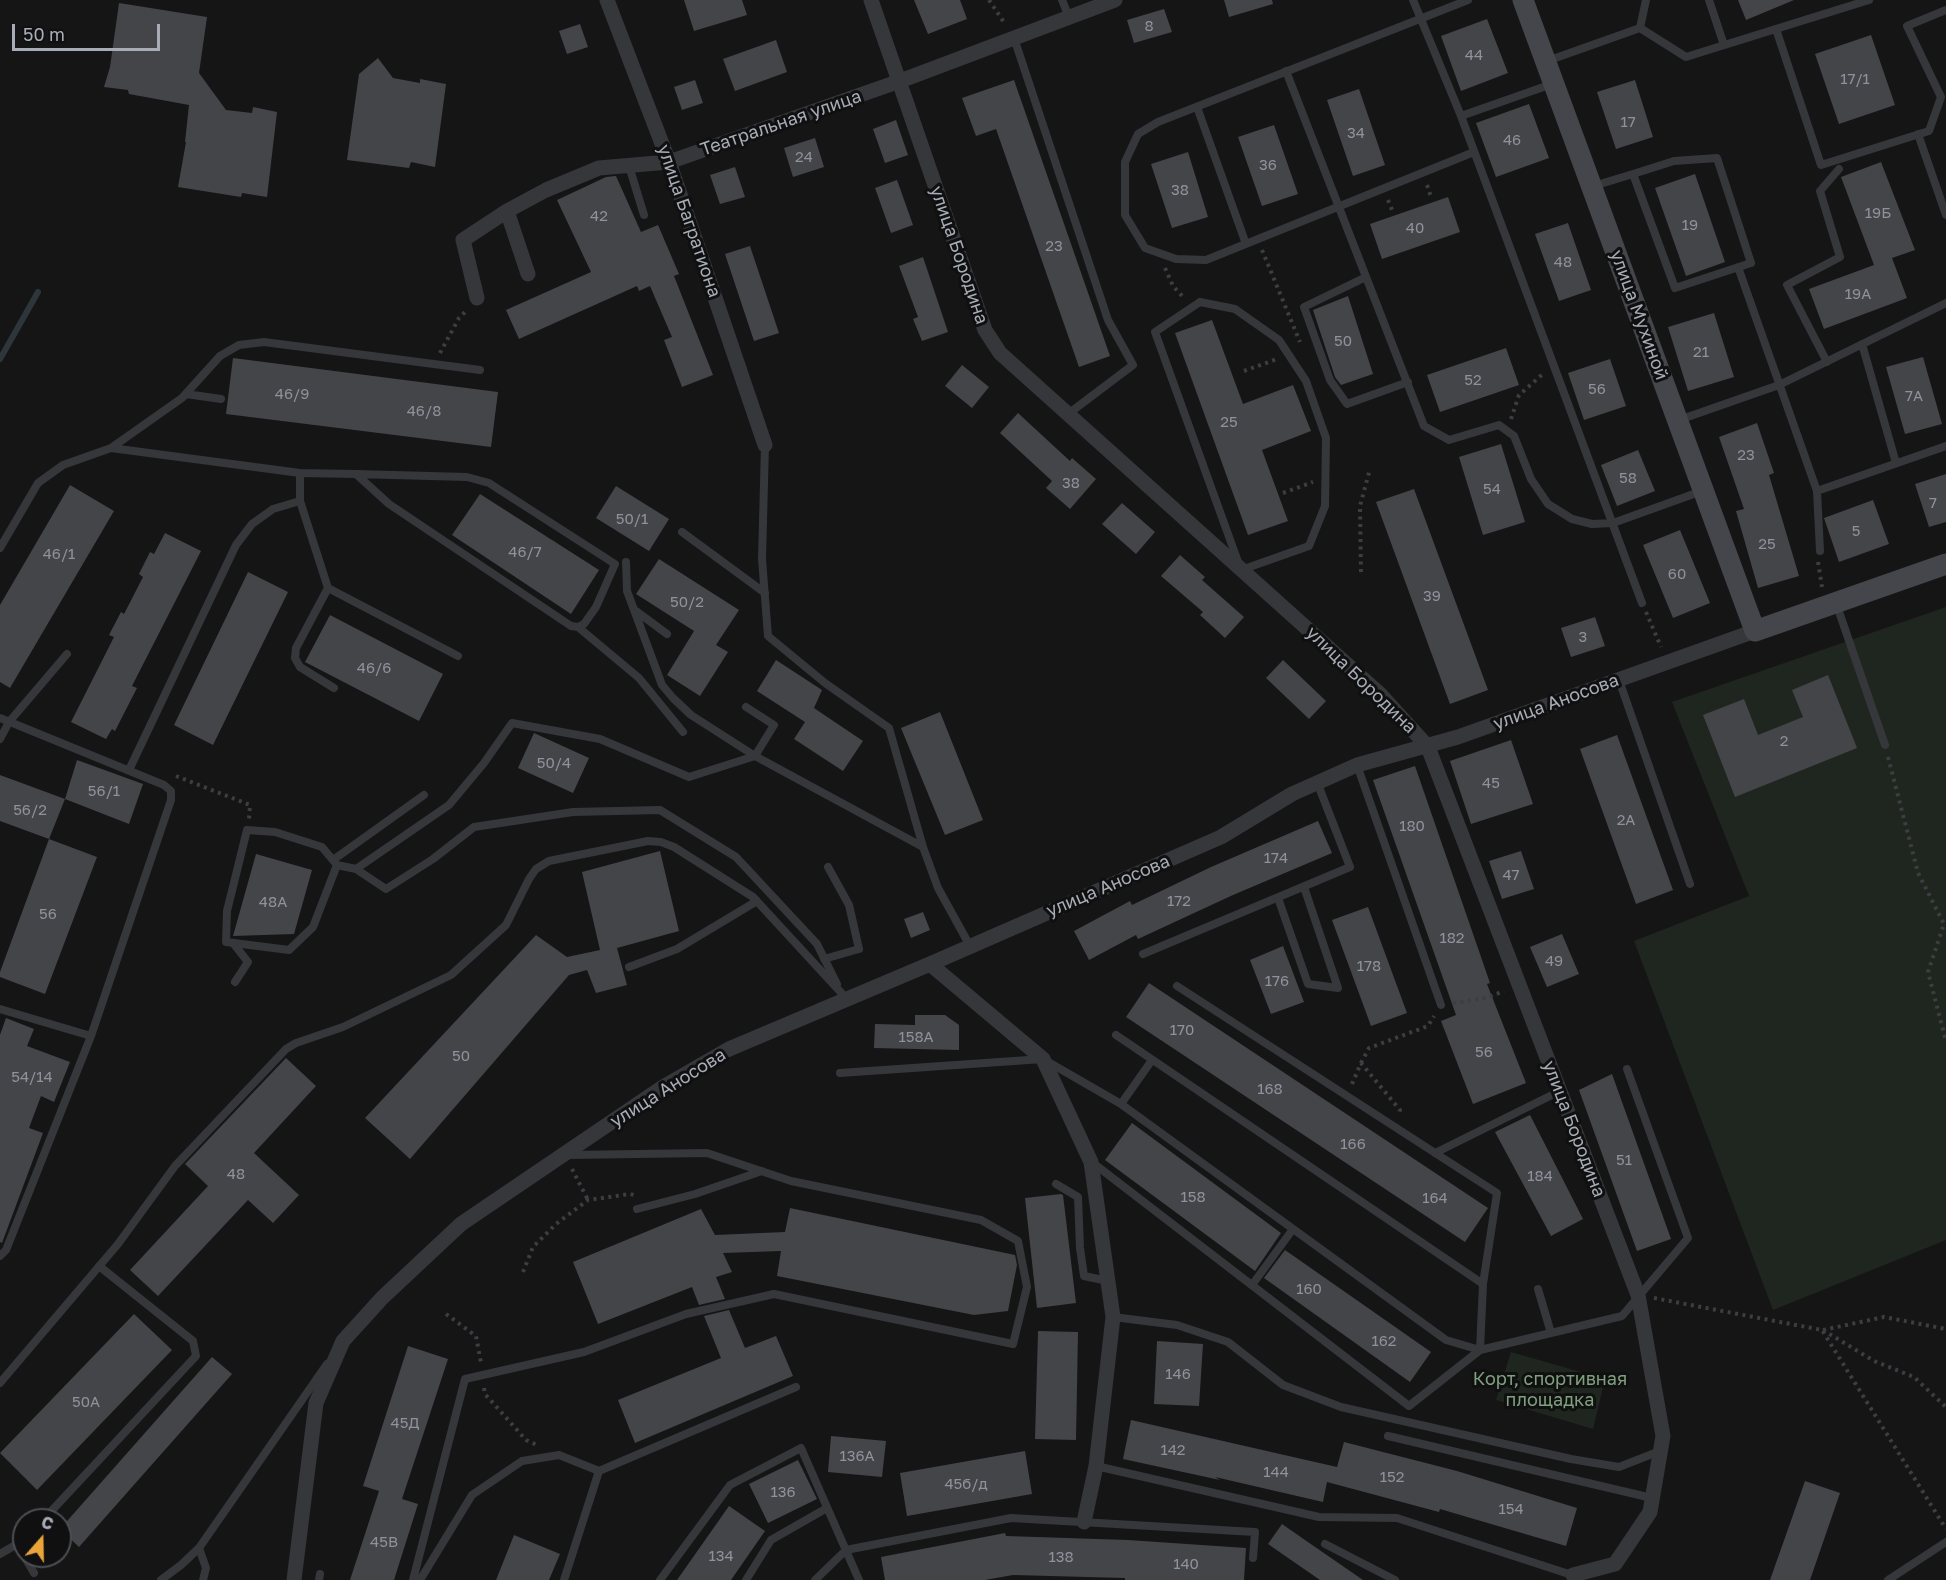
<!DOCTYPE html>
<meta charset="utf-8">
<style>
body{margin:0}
#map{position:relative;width:1946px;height:1580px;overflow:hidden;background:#151516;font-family:"Golos Text",sans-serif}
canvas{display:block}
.north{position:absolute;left:12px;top:1508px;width:60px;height:60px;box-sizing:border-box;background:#101011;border:2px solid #4c4e53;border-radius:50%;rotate:20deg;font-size:16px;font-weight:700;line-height:24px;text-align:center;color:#a7acb6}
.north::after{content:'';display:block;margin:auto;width:21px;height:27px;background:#e9a53a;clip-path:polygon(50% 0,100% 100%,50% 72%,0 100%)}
.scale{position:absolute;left:12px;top:24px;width:148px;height:27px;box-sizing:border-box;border:3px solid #a7acb6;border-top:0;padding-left:8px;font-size:18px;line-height:21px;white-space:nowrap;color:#a7acb6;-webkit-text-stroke:4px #101011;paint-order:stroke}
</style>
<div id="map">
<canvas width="1946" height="1580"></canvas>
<div class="north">С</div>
<div class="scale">50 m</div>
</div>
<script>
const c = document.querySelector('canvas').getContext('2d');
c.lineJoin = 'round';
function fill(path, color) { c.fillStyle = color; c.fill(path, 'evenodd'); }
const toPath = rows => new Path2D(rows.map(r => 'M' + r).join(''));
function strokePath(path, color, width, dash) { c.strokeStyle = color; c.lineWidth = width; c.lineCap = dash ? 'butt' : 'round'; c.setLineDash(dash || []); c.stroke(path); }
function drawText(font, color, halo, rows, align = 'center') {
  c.font = font + ' "Golos Text",sans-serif'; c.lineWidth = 6; c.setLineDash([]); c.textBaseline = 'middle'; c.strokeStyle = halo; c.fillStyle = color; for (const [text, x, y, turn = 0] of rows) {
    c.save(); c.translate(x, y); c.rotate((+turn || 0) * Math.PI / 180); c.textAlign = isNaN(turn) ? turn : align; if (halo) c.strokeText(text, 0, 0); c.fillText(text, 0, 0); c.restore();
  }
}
fill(toPath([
 [1946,607,1946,1240,1773,1310,1634,941,1749,896,1672,702],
 [1511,1352,1605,1379,1593,1429,1496,1400]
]), '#1f261f');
strokePath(toPath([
 [0,359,38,292]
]), '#2d363b', 6);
fill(toPath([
 [684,0,742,0,747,15,694,31],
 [914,0,960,0,967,19,928,34],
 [1224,0,1272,0,1273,4,1229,17],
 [1738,0,1794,0,1746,20],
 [119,3,207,17,199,73,226,110,252,113,253,107,277,112,267,197,242,193,241,197,178,187,186,142,185,142,189,105,129,94,128,90,104,87,110,67],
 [1164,9,1172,32,1134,43,1127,20],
 [1487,19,1508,73,1461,91,1441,36],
 [580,24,588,47,567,54,559,31],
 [1871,35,1895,105,1839,124,1815,54],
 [776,40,787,72,735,91,723,59],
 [378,58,393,78,420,83,420,79,446,84,435,167,411,162,409,168,347,160,359,74],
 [695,80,703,103,682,110,674,87],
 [1014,80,1110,356,1079,367,996,129,976,136,962,98],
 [1635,80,1653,137,1616,149,1597,92],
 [1359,89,1385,165,1353,176,1327,100],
 [1529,104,1549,158,1496,177,1476,123],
 [896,120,908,155,885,163,873,129],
 [1274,125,1298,194,1262,206,1238,137],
 [815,138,824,167,793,177,784,148],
 [1188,152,1208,217,1172,228,1151,164],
 [1881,162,1915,250,1892,258,1907,298,1824,329,1809,289,1874,265,1841,177],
 [735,167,745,197,720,204,710,175],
 [1695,174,1725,262,1686,276,1655,188],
 [616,176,641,232,658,225,679,274,674,276,713,375,682,387,664,340,672,337,650,286,639,291,637,286,519,339,506,310,591,272,557,200,606,177],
 [897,180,913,225,891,233,875,188],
 [1448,197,1460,232,1382,259,1370,224],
 [1568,223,1591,290,1559,301,1535,234],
 [750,246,779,333,754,341,725,254],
 [923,257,948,332,922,341,913,319,918,317,899,266],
 [1348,296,1373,374,1341,385,1335,377,1313,310],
 [1714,313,1734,377,1688,391,1668,327],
 [1212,320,1243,404,1293,385,1311,431,1262,450,1288,521,1248,535,1175,333],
 [1506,348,1519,385,1440,412,1427,375],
 [1923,357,1942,424,1905,434,1886,367],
 [233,358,498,392,491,447,226,414],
 [1610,359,1626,406,1584,420,1568,373],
 [962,365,989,387,972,408,945,386],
 [1018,413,1070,461,1072,458,1096,479,1070,509,1046,488,1052,481,1000,433],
 [1757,423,1774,473,1769,475,1799,576,1758,588,1736,511,1744,509,1719,437],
 [1501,444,1525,522,1483,535,1459,457],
 [1638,450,1655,491,1617,506,1601,465],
 [1946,474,1946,522,1929,527,1915,484],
 [70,485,114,511,10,688,0,682,0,605],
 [616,486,669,519,649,551,596,518],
 [1414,489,1488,690,1450,704,1376,502],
 [480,494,599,570,571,614,452,535],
 [1873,500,1889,544,1839,562,1824,518],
 [1122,503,1155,532,1136,554,1102,524],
 [1680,530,1710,603,1673,618,1643,545],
 [165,533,201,551,132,686,137,688,115,731,112,729,106,739,71,722,114,637,109,635,121,612,124,614,143,577,139,574,150,552,154,554],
 [1180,555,1205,577,1202,580,1244,617,1225,638,1200,615,1203,612,1161,576],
 [659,559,739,610,716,645,728,652,700,696,667,675,694,631,636,594],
 [248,572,288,592,213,745,174,725],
 [330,615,443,674,419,721,305,662],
 [1595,617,1605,646,1571,657,1561,628],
 [776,660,822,690,814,708,863,741,843,771,794,739,805,722,757,691],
 [1283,660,1326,701,1309,719,1266,678],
 [1828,675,1857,748,1735,797,1703,715,1744,699,1758,735,1803,717,1792,690],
 [940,712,983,820,945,835,901,728],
 [534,733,589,758,573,793,518,768],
 [1617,735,1673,890,1636,904,1580,749],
 [1511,740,1533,804,1471,824,1450,761],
 [77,760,143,784,129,824,65,799],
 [1415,766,1490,983,1487,984,1526,1083,1473,1104,1441,1021,1456,1015,1373,780],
 [0,775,65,799,49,839,0,821],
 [1318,821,1332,853,1233,895,1138,939,1136,935,1089,960,1074,931,1130,901,1132,905,1211,867],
 [49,839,97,857,45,994,0,977,0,972],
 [660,851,679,931,617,948,627,985,596,993,587,970,569,975,410,1159,365,1118,536,935,567,957,600,950,582,872],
 [1521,851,1534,889,1502,899,1489,861],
 [256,854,312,870,294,934,233,936],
 [1368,907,1407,1013,1371,1026,1332,920],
 [923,912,930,930,911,938,904,919],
 [1562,934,1579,974,1547,987,1530,947],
 [1283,946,1304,1002,1271,1014,1250,960],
 [1149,983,1488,1208,1465,1242,1126,1017],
 [915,1015,945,1015,959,1025,959,1050,874,1048,875,1024,915,1025],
 [6,1018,34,1029,27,1046,70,1062,54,1102,41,1096,29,1128,43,1133,2,1243,0,1242,0,1035],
 [286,1058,316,1086,254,1153,299,1195,273,1223,248,1200,158,1296,130,1270,208,1186,185,1164],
 [1612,1074,1671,1239,1637,1251,1579,1090],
 [1530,1115,1583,1219,1551,1236,1495,1132],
 [1132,1123,1281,1233,1255,1271,1105,1160],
 [1061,1194,1063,1195,1076,1303,1037,1308,1025,1198],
 [790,1208,1015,1255,1017,1265,1008,1311,974,1315,777,1276,781,1251,723,1253,732,1272,716,1277,725,1299,699,1305,692,1287,598,1324,573,1262,701,1209,715,1235,785,1232],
 [1285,1250,1431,1352,1410,1382,1264,1278],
 [729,1310,745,1348,776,1336,793,1376,635,1443,618,1400,721,1358,704,1316],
 [134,1314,172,1350,37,1490,0,1453],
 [1038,1331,1078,1332,1076,1440,1035,1439],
 [1157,1341,1203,1344,1199,1406,1154,1404],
 [408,1346,448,1359,402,1499,418,1504,394,1580,350,1580,379,1491,363,1486],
 [212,1357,232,1374,79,1547,60,1529],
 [1131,1420,1337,1467,1344,1442,1457,1471,1577,1508,1566,1546,1440,1509,1439,1512,1327,1482,1323,1502,1215,1477,1220,1480,1123,1459],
 [831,1436,886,1441,882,1477,828,1472],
 [1025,1451,1032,1494,907,1516,900,1473],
 [798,1460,817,1499,768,1523,749,1484],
 [1805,1481,1840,1493,1810,1580,1770,1580],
 [729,1506,765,1531,731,1580,677,1580],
 [1282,1524,1305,1540,1363,1580,1320,1580,1291,1560,1268,1544],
 [1005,1533,1006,1536,1128,1540,1246,1548,1244,1580,1125,1580,1125,1578,1013,1575,985,1580,885,1580,881,1557],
 [514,1535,560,1554,549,1580,496,1580]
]), '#444549');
strokePath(toPath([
 [989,0,1005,24],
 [1427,185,1431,197],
 [1388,200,1393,212],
 [1262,250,1300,342],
 [1165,268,1173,286,1185,299],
 [440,353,459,318,468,309],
 [1244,371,1277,359],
 [1511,419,1519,395,1544,373],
 [1283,493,1313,482],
 [1818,562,1822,587],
 [1361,572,1360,506,1370,469],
 [1646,612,1661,647],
 [1888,757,1918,873,1944,924,1928,972,1946,1041],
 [176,776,250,805,249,819],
 [1453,1003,1486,998,1504,991],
 [1361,1063,1369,1048,1428,1026,1434,1016],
 [1352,1084,1361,1063,1400,1110,1399,1115],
 [572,1169,588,1200],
 [523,1272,533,1247,556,1224,588,1200,630,1194,634,1195],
 [1654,1298,1822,1330,1946,1529],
 [446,1314,476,1336,481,1363],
 [1823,1330,1874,1361,1914,1377,1946,1407],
 [1823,1330,1884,1317,1946,1329],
 [484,1388,485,1394,526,1440,537,1445]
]), '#3c3e42', 4, [3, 4.5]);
strokePath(toPath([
 [1062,0,1069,17],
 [1413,0,1461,116],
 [1468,0,1158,122,1138,134,1125,162,1125,215,1145,248,1176,259,1206,260,1474,152],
 [1709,0,1724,45],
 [1640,28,1646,0],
 [1776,29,1821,165,1929,131,1941,97,1907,26,1946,10],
 [1014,38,1108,320,1133,365,1068,414],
 [1547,61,1640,28,1686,57,1869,0],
 [1286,71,1424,426,1449,440,1499,425,1514,436,1531,479,1548,504,1572,519,1592,524,1613,523,1702,491],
 [1552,84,1461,116,1642,603],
 [1197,107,1246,244],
 [1918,134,1946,215],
 [629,166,644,215],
 [1600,184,1633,174,1674,161,1717,158,1751,263,1675,288,1633,174],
 [1738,267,1817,491,1946,446],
 [1366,277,1304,307,1330,380,1347,404,1408,382],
 [1200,302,1235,309,1279,340,1306,381,1326,438,1325,506,1309,546,1241,570,1155,332,1200,302],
 [1862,344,1896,463],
 [1827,362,1787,285,1840,257,1820,191,1839,169],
 [186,394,221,399],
 [1679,420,1779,385,1946,303],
 [765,445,762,559,768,636,825,683,889,728,923,847],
 [111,448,300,473,356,474,389,504,571,626,578,627,584,624,596,607,615,564,489,483,467,477,356,474],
 [300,473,300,501,328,588,458,656],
 [1817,491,1820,551],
 [682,532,765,593],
 [0,548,38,483,63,465,111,448,182,398,220,356,239,345,264,342,480,370],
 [626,562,627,591,662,685,673,698,691,715,755,756,923,847,938,888,970,946],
 [328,588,296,648,295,658,300,667,334,688],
 [1836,603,1885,745],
 [636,611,667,634],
 [578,627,639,678,683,732],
 [1619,680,1690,884],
 [0,718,164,785,171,791,171,800,91,1036,6,1250,0,1256],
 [0,739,9,722,67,654],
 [1357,765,1441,1005],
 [129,770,236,545,252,524,273,509,300,501],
 [247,830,275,832,322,847,337,865,313,927,289,950,226,942,227,911,247,830],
 [333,860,424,795],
 [337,865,356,869,449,805,484,763,512,723,600,739,689,777,755,756,774,725,746,707],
 [356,869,386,889,433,859,474,827,573,812,660,810,736,857,817,944,837,984],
 [1278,898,1308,984,1338,988,1304,887],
 [233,943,248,962,235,982],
 [1143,954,1350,867,1317,782],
 [824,959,859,949,849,905,828,867],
 [629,967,677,949,757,901],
 [1177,986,1497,1193,1483,1284],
 [0,1009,91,1036],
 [840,1073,1043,1059,1121,1104,1446,1340,1480,1350,1483,1284,1116,1035],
 [1121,1104,1152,1060],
 [1435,1153,1560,1091],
 [1093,1163,1409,1406,1480,1350,1622,1316,1688,1238,1627,1069],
 [1056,1184,1078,1197,1080,1248,1084,1276,1108,1281],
 [637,1209,695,1194,762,1171],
 [1252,1285,1293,1229],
 [1538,1289,1551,1333],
 [1113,1317,1177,1325,1228,1342,1283,1385,1341,1407,1571,1459,1619,1467,1660,1451],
 [0,1383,118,1244,175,1166,286,1049,296,1043,343,1027,451,975,506,925,529,879,536,869,549,861,648,841,661,842,674,847,753,897,847,999],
 [1388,1436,1652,1498],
 [1096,1466,1319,1517,1397,1518,1575,1576],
 [43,1520,196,1356,193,1341,99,1266],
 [17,1544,34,1573],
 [1325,1544,1395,1580],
 [199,1548,206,1568,203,1580],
 [0,1554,24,1540],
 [161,1580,181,1565,199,1548,327,1364],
 [319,1580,320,1574],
 [413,1580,465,1379,584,1352,686,1314,774,1294,1013,1344,1027,1287,1018,1241,981,1220,791,1181,707,1153,568,1155],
 [420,1580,472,1495,522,1461,559,1455,599,1471,796,1387],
 [564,1580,599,1471],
 [660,1580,730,1485,801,1448,859,1580],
 [746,1580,771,1540,827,1508],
 [815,1580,846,1550,1011,1518,1255,1532,1253,1558],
 [1888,1580,1946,1542]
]), '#36373b', 8);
strokePath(toPath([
 [607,0,669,162,765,445],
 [871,0,985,330,1000,353,1380,694,1428,747,1638,1295,1663,1436,1650,1512,1615,1564,1573,1575],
 [528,274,507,211,546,190,599,168,669,162,900,81,1115,0],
 [477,298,463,240,507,211],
 [930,964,1043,1059,1091,1162,1113,1317,1096,1466,1084,1522],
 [294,1580,316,1403,343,1341,382,1298,461,1224,663,1087,729,1049,930,964,1221,837,1292,794,1357,765,1458,737,1755,631]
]), '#36373b', 15);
strokePath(toPath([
 [1523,0,1755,631,1946,564]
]), '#44464b', 21);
drawText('15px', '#8e929b', null, [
 ["8",1149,26],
 ["44",1474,55],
 ["17/1",1855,79],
 ["17",1628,122],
 ["34",1356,133],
 ["46",1512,140],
 ["24",804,157],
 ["36",1268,165],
 ["38",1180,190],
 ["19Б",1878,213],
 ["42",599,216],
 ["19",1690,225],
 ["40",1415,228],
 ["23",1054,246],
 ["48",1563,262],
 ["19А",1858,294],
 ["50",1343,341],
 ["21",1701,352],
 ["52",1473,380],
 ["56",1597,389],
 ["46/9",292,394],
 ["7А",1914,396],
 ["46/8",424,411],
 ["25",1229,422],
 ["23",1746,455],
 ["58",1628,478],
 ["38",1071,483],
 ["54",1492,489],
 ["7",1933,503],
 ["50/1",632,519],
 ["5",1856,531],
 ["25",1767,544],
 ["46/7",525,552],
 ["46/1",59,554],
 ["60",1677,574],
 ["39",1432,596],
 ["50/2",687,602],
 ["3",1583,637],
 ["46/6",374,668],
 ["2",1784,741],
 ["50/4",554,763],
 ["45",1491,783],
 ["56/1",104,791],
 ["56/2",30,810],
 ["2А",1626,820],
 ["180",1412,826],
 ["174",1276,858],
 ["47",1511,875],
 ["172",1179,901],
 ["48А",273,902],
 ["56",48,914],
 ["182",1452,938],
 ["49",1554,961],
 ["178",1369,966],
 ["176",1277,981],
 ["170",1182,1030],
 ["158А",916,1037],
 ["56",1484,1052],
 ["50",461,1056],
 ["54/14",32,1077],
 ["168",1270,1089],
 ["166",1353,1144],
 ["51",1624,1160],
 ["48",236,1174],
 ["184",1540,1176],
 ["158",1193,1197],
 ["164",1435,1198],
 ["160",1309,1289],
 ["162",1384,1341],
 ["146",1178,1374],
 ["50А",86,1402],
 ["45Д",405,1423],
 ["142",1173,1450],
 ["136А",857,1456],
 ["144",1276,1472],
 ["152",1392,1477],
 ["45б/д",966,1484],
 ["136",783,1492],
 ["154",1511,1509],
 ["45В",384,1542],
 ["134",721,1556],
 ["138",1061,1557],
 ["140",1186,1564]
]);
drawText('18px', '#a7acb6', '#101011', [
 ["Театральная улица",781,123,-19],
 ["улица Багратиона",689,221,71],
 ["улица Бородина",959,255,71],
 ["улица Мухиной",1639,315,70],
 ["улица Бородина",1361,680,44],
 ["улица Аносова",1556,702,-20],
 ["улица Аносова",1108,886,-23],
 ["улица Аносова",668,1088,-32],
 ["улица Бородина",1574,1129,69]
]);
drawText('18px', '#7fa07f', '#101011', [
 ["Корт, спортивная",1550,1379],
 ["площадка",1550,1400]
]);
</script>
